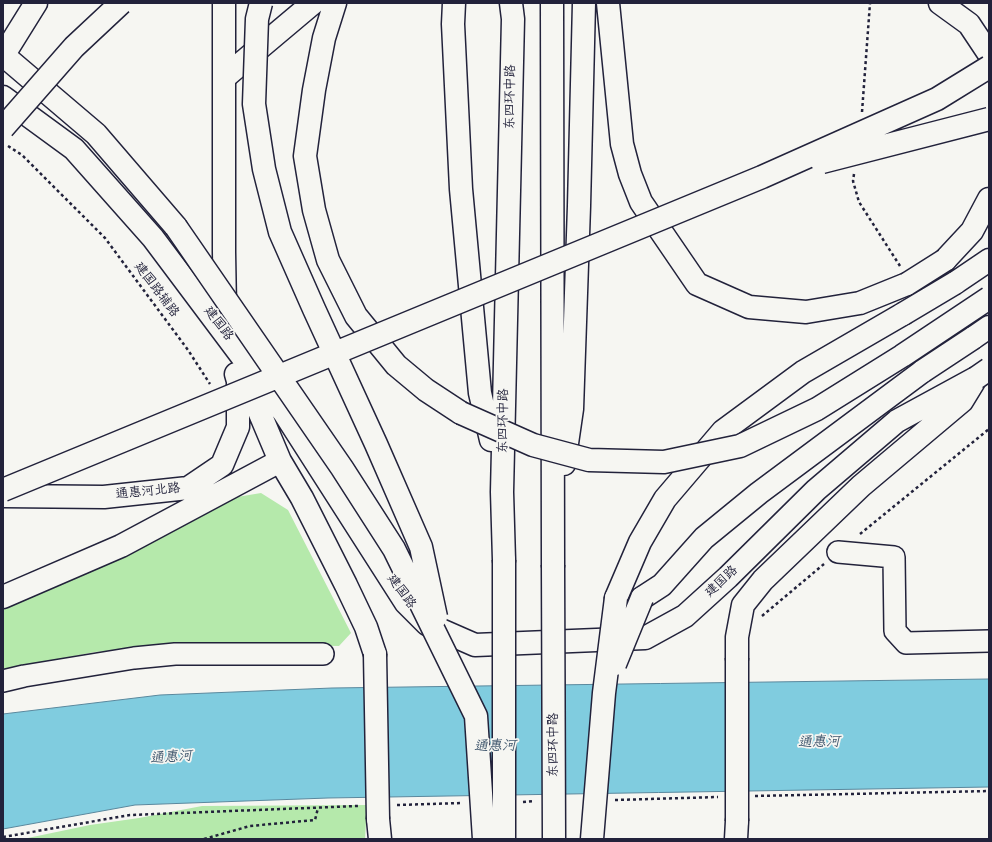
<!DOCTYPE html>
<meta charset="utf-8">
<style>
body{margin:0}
#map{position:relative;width:992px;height:842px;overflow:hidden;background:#f6f6f2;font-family:Mynerve,sans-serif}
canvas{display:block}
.frame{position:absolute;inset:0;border:4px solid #22223b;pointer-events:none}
</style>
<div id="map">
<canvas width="992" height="842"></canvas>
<div class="frame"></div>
</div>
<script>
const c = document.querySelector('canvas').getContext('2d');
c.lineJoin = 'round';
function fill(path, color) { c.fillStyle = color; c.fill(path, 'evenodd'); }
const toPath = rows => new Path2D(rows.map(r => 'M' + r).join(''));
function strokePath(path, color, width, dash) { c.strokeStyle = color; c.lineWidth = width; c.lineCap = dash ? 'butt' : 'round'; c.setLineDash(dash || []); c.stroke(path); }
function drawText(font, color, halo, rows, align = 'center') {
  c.font = font + ' Mynerve,"LXGW WenKai TC",sans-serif'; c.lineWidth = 3.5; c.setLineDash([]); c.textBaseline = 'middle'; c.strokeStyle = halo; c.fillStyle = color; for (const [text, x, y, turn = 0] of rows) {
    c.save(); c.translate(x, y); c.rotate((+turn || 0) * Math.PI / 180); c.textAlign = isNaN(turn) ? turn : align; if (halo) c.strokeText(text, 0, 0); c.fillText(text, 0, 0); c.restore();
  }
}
fill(toPath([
 [261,493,288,510,351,633,339,646,185,644,95,652,3,670,3,609,225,499],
 [367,805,365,839,23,839,90,825,139,818,202,806]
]), '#b5e9ab');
const water = toPath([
 [989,679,989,787,328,798,135,805,3,829,3,714,160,695,332,688,989,679]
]);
fill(water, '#80ccdf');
strokePath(water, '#5a889d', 1);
const street = toPath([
 [838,552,894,557,895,631,906,643,989,641],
 [3,681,24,676,134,658,175,654,323,654]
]);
const secondary = toPath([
 [224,3,224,252,225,308],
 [3,97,74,149,153,238,285,414,406,603,427,624,475,645,645,638,685,616,728,577,816,490,897,421,976,378],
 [242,371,280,461,302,498,346,585,366,627,375,654],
 [3,496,104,497,188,488,222,465,238,427,238,381,236,374],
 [3,597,121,546,280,461],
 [737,658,737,637,743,605,763,580,861,486,962,401,973,383],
 [378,819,380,839],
 [736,839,737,821]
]);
const highway = toPath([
 [335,3,324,38,314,90,305,156,314,210,328,260,356,316,396,365,426,390,461,413],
 [454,3,453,24,461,189,480,393,491,440],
 [552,3,553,565],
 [608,3,622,144,630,174,641,202,697,284,749,307,806,312,860,303,907,284],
 [940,3,969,24,989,54],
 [3,56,36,3],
 [3,57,9,60,96,134,176,227],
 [225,77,313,3],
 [945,260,972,231,989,199],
 [955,283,989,260],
 [973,338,989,327],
 [564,464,572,409,579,206,584,3],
 [504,560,502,492,513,19,511,3],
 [616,598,640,542,665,499,723,431,803,372,903,314],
 [642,598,662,585,704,538,759,493,923,371]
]);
strokePath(street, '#22223b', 24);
strokePath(secondary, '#22223b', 25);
strokePath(highway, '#22223b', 25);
strokePath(toPath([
 [862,112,870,3],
 [8,146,22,155,105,238,188,350,210,384],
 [854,174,853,181,859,202,900,266],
 [860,534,989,429],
 [762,616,824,564],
 [755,796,989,791],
 [615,800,718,797],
 [523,802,534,801],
 [397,805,462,803],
 [3,837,130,815,358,806],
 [204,839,250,826,315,820,318,808]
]), '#22223b', 2.5, [3, 3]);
strokePath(street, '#f6f6f2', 21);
strokePath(secondary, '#f6f6f2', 22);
strokePath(highway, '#f6f6f2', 22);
const secondaryBridge = toPath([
 [976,378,989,369],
 [375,654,378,819],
 [737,658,737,821]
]);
const highwayBridge = toPath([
 [261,3,257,19,254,104,264,169,280,232,314,309,376,444,421,547,436,617],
 [3,128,74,47,121,3],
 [822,162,989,119],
 [176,227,342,468,394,549,476,716,484,839],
 [907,284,945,260],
 [903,314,955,283],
 [923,371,973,338],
 [461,413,533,445,589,460,664,462,740,446,817,409,902,356,989,298],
 [3,490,762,177,937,99,989,67],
 [504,560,504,839],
 [553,565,554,839],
 [615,664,642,598],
 [592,839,604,693,616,598]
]);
strokePath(secondaryBridge, '#22223b', 25, []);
strokePath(highwayBridge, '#22223b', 25, []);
strokePath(secondaryBridge, '#f6f6f2', 22);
strokePath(highwayBridge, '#f6f6f2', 22);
drawText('13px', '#22223b', '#f6f6f2', [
 ["东四环中路",511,97,-89],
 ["建国路辅路",156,290,53],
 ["建国路",218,324,53],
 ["东四环中路",504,421,-89],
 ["通惠河北路",148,492,-6],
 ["建国路",722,582,-43],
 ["建国路",401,592,54],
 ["东四环中路",554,745,-90]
]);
drawText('italic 14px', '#3e556c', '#f6f6f2', [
 ["通惠河",819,743,-1],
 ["通惠河",495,747,-1],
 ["通惠河",171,758,-4]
]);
</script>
